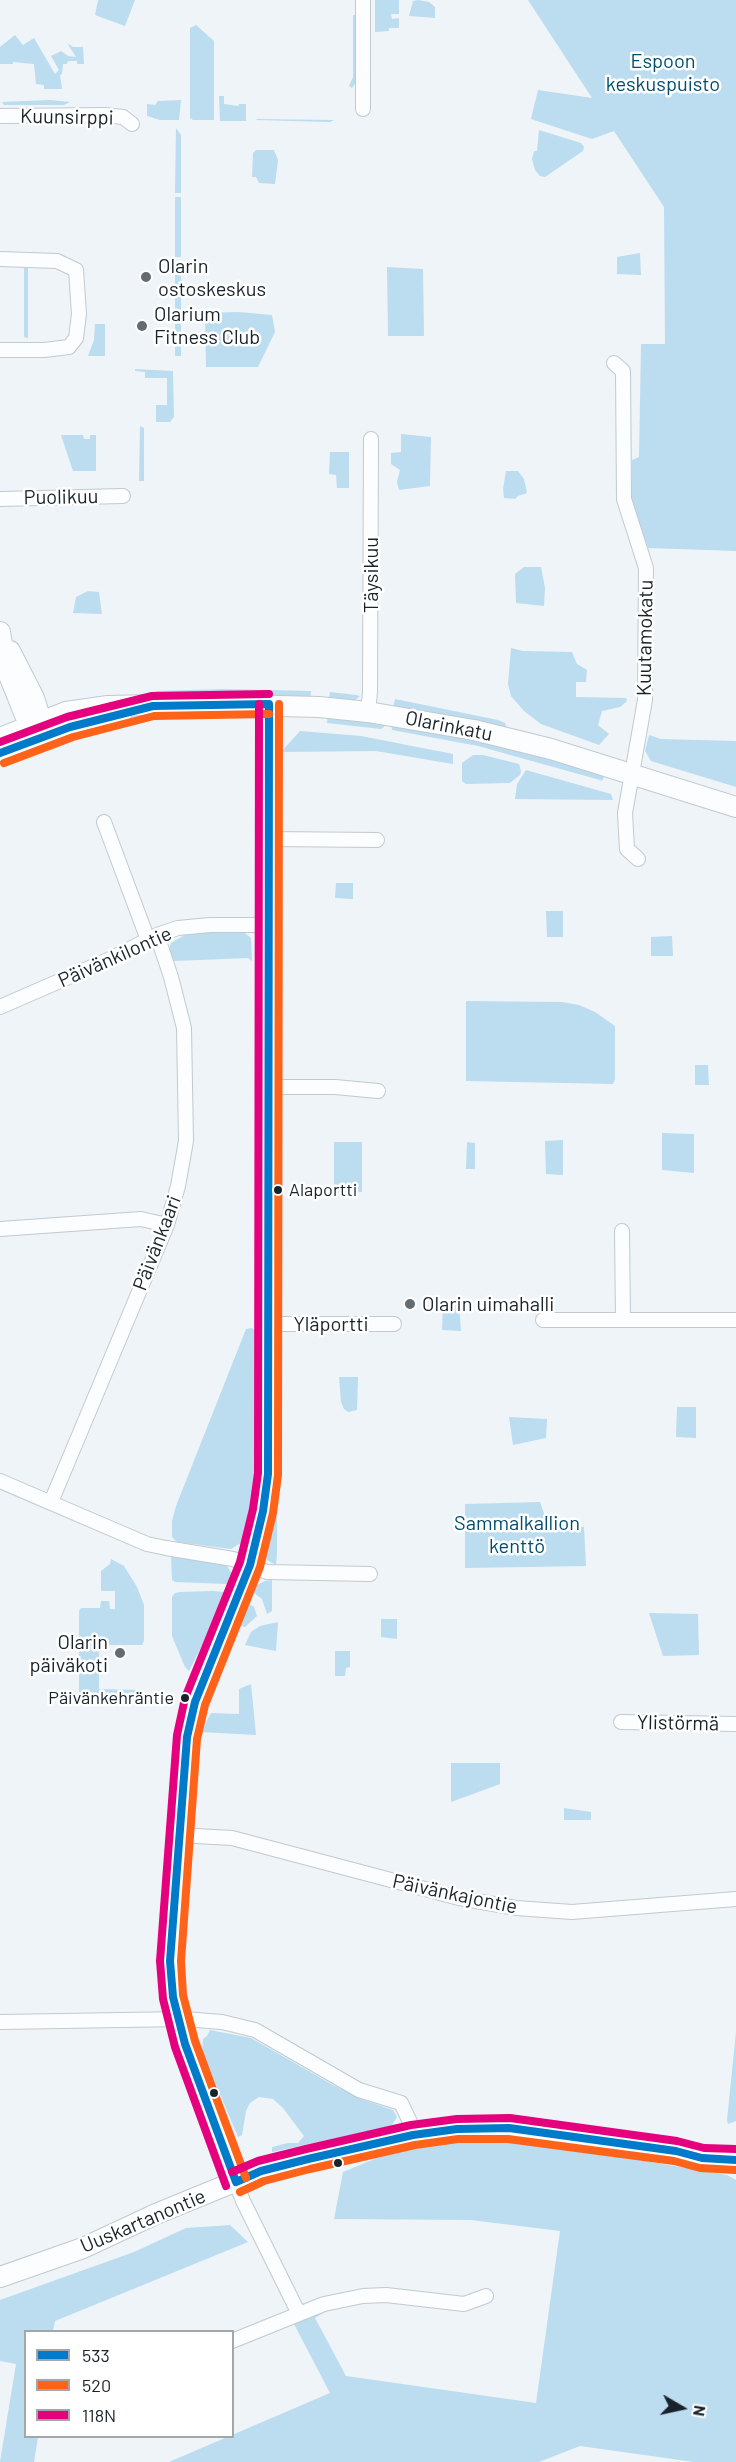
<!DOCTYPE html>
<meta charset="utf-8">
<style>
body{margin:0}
#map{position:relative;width:736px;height:2462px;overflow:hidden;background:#eef4f8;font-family:Barlow,sans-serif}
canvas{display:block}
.legend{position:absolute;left:24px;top:2330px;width:210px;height:108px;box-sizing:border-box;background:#fff;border:2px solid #a3a7aa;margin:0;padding:8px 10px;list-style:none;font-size:18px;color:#18232a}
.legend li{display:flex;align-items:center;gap:12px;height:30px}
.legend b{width:30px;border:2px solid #a3a7aa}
.north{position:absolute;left:652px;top:2378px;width:60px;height:60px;-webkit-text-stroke:4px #fff;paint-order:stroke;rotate:99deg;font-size:16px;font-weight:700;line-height:24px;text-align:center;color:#18232a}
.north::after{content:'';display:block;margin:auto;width:21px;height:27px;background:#18232a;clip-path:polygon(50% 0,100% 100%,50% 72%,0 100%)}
</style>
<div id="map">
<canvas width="736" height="2462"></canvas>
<ul class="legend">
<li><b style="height:8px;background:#007ac9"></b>533</li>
<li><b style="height:8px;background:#ff6319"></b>520</li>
<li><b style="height:8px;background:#e5007d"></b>118N</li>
</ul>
<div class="north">N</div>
</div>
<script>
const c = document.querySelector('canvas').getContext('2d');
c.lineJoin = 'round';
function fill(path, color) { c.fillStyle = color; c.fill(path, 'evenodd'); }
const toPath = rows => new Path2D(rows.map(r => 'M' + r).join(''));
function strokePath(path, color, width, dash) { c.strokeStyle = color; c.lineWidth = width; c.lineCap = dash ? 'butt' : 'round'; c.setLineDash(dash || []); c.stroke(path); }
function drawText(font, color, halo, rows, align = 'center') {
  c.font = font + ' Barlow,sans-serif'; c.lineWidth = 5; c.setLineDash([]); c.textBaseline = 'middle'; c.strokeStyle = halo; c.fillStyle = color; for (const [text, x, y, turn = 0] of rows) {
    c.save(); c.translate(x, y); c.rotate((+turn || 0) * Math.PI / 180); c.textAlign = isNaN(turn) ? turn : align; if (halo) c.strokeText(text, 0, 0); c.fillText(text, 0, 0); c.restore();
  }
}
fill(toPath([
 [98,0,135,0,125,26,95,15],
 [375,0,399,0,399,14,391,14,392,19,399,18,399,28,389,28,389,31,375,32],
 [418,0,429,2,435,7,435,18,409,16,413,1],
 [528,0,736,0,736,551,648,548,632,500,632,460,639,457,641,344,665,344,664,207,614,131,592,139,531,119,538,90,592,98],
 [353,15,358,15,357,81,352,88,349,86,353,77],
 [196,25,214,41,214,120,193,120,190,118,190,28],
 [15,35,23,45,34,38,55,74,59,70,51,56,61,51,68,56,76,57,67,43,73,47,83,47,84,64,77,64,77,61,68,61,67,64,63,64,62,74,60,75,62,89,44,89,44,85,36,84,34,64,13,62,13,64,0,64,0,47],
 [219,96,224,96,224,104,238,106,239,104,246,104,246,121,220,121],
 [50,100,70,102,64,105,4,105,2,102],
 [181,100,179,120,160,120,147,116,147,104,155,105,158,101],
 [256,120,257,119,334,120,330,122],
 [176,128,181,135,181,193,175,193],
 [539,130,581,143,584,147,583,151,545,177,540,176,535,170,532,159,534,151,537,151],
 [256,150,274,150,278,160,275,184,259,183,256,177,252,177,253,153],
 [175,197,181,197,181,257,175,257],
 [640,253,641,275,617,274,617,257],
 [387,267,423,269,424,336,388,336],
 [24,268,28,268,28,338,24,337],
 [175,269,181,269,181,312,175,312],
 [238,312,272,315,275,332,258,367,206,367,205,313],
 [95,324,105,324,105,356,88,356,94,340],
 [175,324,181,324,181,356,175,356],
 [135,369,173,371,174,417,170,422,156,422,156,405,167,405,167,378,145,378,145,372,135,371],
 [140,426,144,428,144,481,139,481],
 [401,434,431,437,430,486,399,490,397,482,400,470,391,464,391,453,401,452],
 [61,435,83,435,84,439,90,439,90,435,96,435,96,471,73,471],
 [330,452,349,452,349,488,337,488,336,475,329,474],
 [506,471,518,471,524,479,527,493,518,496,515,499,504,498,503,489],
 [524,567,541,567,545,588,544,606,516,603,515,574],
 [88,591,99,592,102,614,73,613,76,597],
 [511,648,523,651,572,652,577,664,587,670,586,682,576,682,576,697,626,698,627,701,620,707,602,711,598,725,609,734,599,745,541,724,524,711,511,696,508,684],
 [224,689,311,691,310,699,175,696,156,694,156,691],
 [330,692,356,695,360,696,354,701,329,700],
 [395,699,498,720,505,723,507,728,393,707],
 [328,716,385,721,384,727,381,729,327,723],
 [391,722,499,743,605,774,602,781,600,780,478,746,392,730],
 [300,731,361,736,453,754,453,764,376,751,281,752],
 [649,735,661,739,736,741,736,787,651,761,645,751],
 [473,755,483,755,519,764,521,771,520,775,510,783,466,784,462,781,462,763],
 [526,770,611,794,613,800,515,799,517,784],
 [336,883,353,883,353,899,335,898],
 [546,911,563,911,563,937,547,937],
 [190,932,245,933,251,938,252,961,248,958,174,961,169,949,171,943],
 [672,936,673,956,651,956,651,937],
 [466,1001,562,1002,579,1005,595,1012,615,1026,615,1079,613,1084,466,1081],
 [695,1065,708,1065,709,1085,695,1085],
 [662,1133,694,1134,694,1173,662,1170],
 [563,1140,563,1175,546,1174,545,1141],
 [334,1142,362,1142,362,1192,334,1193],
 [467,1142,475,1143,475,1169,466,1169],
 [443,1304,459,1304,461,1331,442,1330],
 [252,1328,256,1331,254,1347,260,1350,261,1385,260,1465,251,1527,244,1541,231,1549,177,1542,172,1537,172,1521,176,1506,246,1329],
 [339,1377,358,1377,357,1410,348,1412,344,1409,341,1402],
 [677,1407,696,1407,696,1438,676,1437],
 [509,1417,547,1419,546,1438,513,1445],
 [277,1480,277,1554,276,1565,267,1560,263,1546],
 [540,1502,548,1525,584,1527,586,1566,465,1568,465,1504],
 [171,1557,220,1563,227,1566,233,1575,227,1584,175,1582,172,1580],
 [111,1559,124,1566,137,1587,144,1605,144,1641,142,1645,99,1645,99,1689,142,1690,133,1703,93,1703,79,1700,79,1611,81,1608,100,1608,101,1601,109,1601,110,1609,115,1609,115,1591,101,1591,101,1571,110,1564],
 [272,1580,272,1611,267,1614,262,1599,254,1593,255,1586,265,1581],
 [213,1591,224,1592,225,1600,189,1671,185,1667,172,1636,172,1597,175,1593,180,1592],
 [246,1602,254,1607,257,1616,245,1627,240,1625],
 [649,1613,698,1614,699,1655,663,1656],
 [381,1619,397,1619,397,1639,381,1637],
 [278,1622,276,1651,245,1645,251,1632,260,1626],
 [335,1651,350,1651,350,1667,346,1668,345,1676,335,1676],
 [251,1684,256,1735,201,1732,211,1713,239,1714,239,1689],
 [451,1763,500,1763,500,1784,451,1802],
 [564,1808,591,1812,591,1820,564,1820],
 [210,2030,251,2038,333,2085,364,2100,393,2110,397,2117,392,2125,383,2128,272,2152,272,2147,288,2143,298,2143,304,2136,283,2108,273,2099,259,2097,250,2103,246,2111,242,2135,238,2137,202,2051,203,2039,207,2036],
 [736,2032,736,2121,728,2124,727,2120],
 [517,2139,727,2175,736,2180,736,2462,694,2462,580,2446,539,2462,169,2462,330,2393,294,2324,326,2311,315,2318,346,2376,536,2403,560,2231,471,2220,334,2219,343,2172,394,2151,454,2142],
 [230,2225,248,2242,55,2321,53,2331,26,2332,26,2436,38,2437,34,2462,0,2462,16,2364,0,2361,0,2300,134,2252,186,2228]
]), '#bcdcf0');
const minor = toPath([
 [363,109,363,0],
 [0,116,105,115,123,117,132,124],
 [0,259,57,261,76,270,79,314,76,338,69,347,44,350,0,350],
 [614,363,623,371,624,499,646,568,645,700,625,813,627,849,638,859],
 [0,499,123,496],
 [368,712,370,692,371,439],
 [104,822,148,940],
 [270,839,377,840],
 [0,1007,110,959,157,935,178,928,210,925,269,925],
 [269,1087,335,1087,378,1091],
 [0,1229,141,1219,167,1225],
 [622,1231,623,1320],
 [543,1320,736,1320],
 [269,1324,394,1324],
 [0,1481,147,1544,166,1548,233,1559,267,1572,370,1574],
 [51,1502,167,1225,178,1186,186,1141,184,1028,171,977,157,935],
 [621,1722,736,1724],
 [178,1835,232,1838,459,1898,516,1908,572,1912,736,1899],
 [0,2022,184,2019,222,2022,255,2030,359,2090,401,2103,410,2122,413,2135],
 [236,2182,243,2201,299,2314,324,2304,363,2296,386,2295,464,2304,486,2296],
 [232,2341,299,2314]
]);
const tertiary = toPath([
 [236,2182,185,2044,173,1997,170,1961,187,1737,195,1702,250,1565,263,1511,268,1474,269,704]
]);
const secondary = toPath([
 [0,632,6,668,29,725,36,733],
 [10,651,34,698,41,720,40,732],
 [0,738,66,712,108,706,200,704,319,707,368,712,474,730,551,749,736,807],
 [0,753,70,727,121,715],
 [0,2277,83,2248,156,2214,261,2171,413,2135,457,2129,509,2128,676,2151,702,2158,736,2160]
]);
strokePath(minor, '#c1cacf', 16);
strokePath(tertiary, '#c1cacf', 20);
strokePath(secondary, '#c1cacf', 22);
strokePath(minor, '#fcfdfe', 14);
strokePath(tertiary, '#fcfdfe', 16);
strokePath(secondary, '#fcfdfe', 20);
strokePath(toPath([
 [0,753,70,727,153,706,269,704],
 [236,2182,185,2044,173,1997,170,1961,187,1737,195,1702,250,1565,263,1511,268,1474,269,704],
 [236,2182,261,2171,308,2159,413,2135,457,2129,509,2128,676,2151,702,2158,736,2160]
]), '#007ac9', 8);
strokePath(toPath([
 [4,763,73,737,154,716,269,714],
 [246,2178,195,2041,183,1995,181,1961,197,1739,205,1705,260,1567,273,1513,278,1475,279,704],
 [240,2192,264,2181,310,2169,415,2145,458,2139,508,2139,674,2161,700,2168,735,2170]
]), '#ff6319', 8);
strokePath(toPath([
 [0,742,67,717,152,696,269,694],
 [232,2172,258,2161,306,2149,411,2125,457,2119,510,2118,677,2141,704,2148,736,2149],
 [226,2186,175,2047,163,1999,160,1961,177,1735,185,1698,240,1562,253,1509,258,1473,259,704]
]), '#e5007d', 8);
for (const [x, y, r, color] of [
 [146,277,6,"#636c72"],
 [142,326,6,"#636c72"],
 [278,1190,5,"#18232a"],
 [410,1304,6,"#636c72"],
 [120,1653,6,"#636c72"],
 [185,1698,5,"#18232a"],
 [214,2093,5,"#18232a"],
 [338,2163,5,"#18232a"]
]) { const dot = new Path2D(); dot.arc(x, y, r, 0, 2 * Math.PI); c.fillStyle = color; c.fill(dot); strokePath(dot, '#fff', 2); }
drawText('18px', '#18232a', '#fff', [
 ["Alaportti",289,1190],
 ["Päivänkehräntie",174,1698,"right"]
], 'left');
drawText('20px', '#004d6d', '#fff', [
 ["Espoon",663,61],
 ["keskuspuisto",663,84],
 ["Sammalkallion",517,1523],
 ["kenttö",517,1546]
]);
drawText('20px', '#18232a', '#fff', [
 ["Kuunsirppi",67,117,1],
 ["Puolikuu",61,497,-1],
 ["Täysikuu",371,575,-90],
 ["Kuutamokatu",645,638,-89],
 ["Olarinkatu",449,726,11],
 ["Päivänkilontie",115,957,-24],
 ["Päivänkaari",157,1243,-69],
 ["Yläportti",331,1324],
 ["Ylistörmä",678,1723,1],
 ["Päivänkajontie",455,1894,12],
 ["Uuskartanontie",143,2221,-23]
]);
drawText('20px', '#18232a', '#fff', [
 ["Olarin",158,266],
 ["ostoskeskus",158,289],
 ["Olarium",154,314],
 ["Fitness Club",154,337],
 ["Olarin uimahalli",422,1304],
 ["Olarin",108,1642,"right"],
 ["päiväkoti",108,1665,"right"]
], 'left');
</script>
